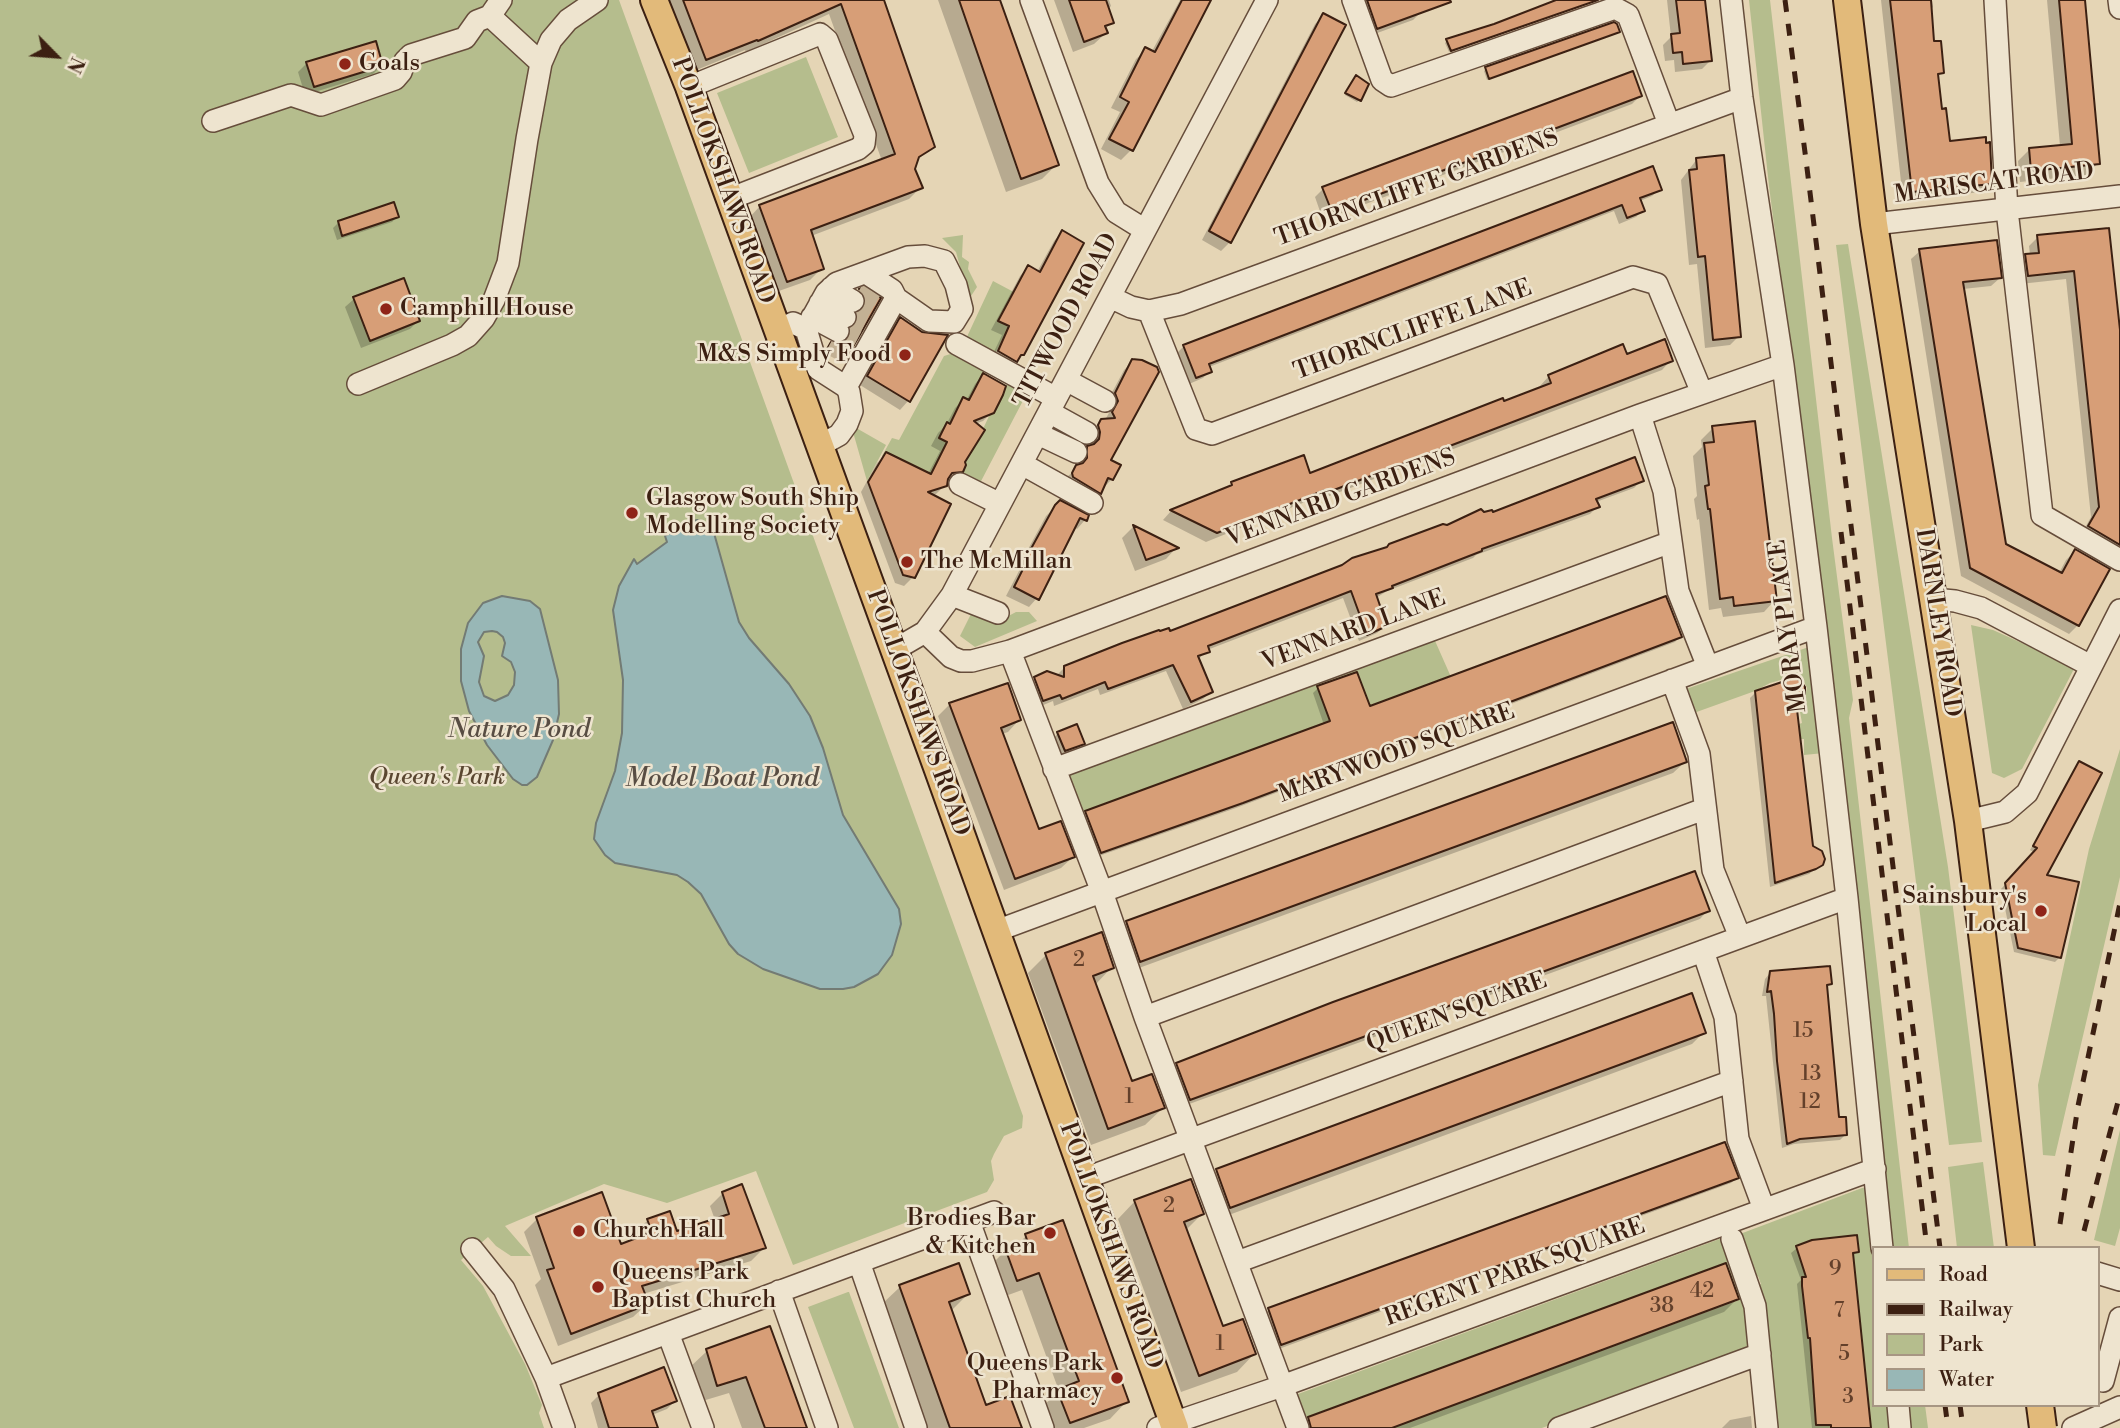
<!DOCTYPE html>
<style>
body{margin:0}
#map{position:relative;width:2120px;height:1428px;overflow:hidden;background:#e5d5b5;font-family:"Libre Bodoni",serif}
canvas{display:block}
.legend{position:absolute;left:1872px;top:1246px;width:228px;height:161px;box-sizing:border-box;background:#eee4cf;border:2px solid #a79683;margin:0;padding:9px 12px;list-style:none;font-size:21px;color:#3c2012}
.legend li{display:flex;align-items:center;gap:14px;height:35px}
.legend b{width:35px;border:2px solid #a79683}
.north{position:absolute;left:21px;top:21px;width:70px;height:70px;-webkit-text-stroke:5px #eee4cf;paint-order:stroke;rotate:115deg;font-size:19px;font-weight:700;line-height:28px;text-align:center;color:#3c2012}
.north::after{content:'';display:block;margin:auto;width:24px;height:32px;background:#3c2012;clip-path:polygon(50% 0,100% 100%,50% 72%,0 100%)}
</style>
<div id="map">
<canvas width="2120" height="1428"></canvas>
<ul class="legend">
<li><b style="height:9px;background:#e2ba7a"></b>Road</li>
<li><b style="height:9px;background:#3c2012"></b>Railway</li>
<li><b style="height:19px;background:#b5bd8d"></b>Park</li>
<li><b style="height:19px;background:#98b7b6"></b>Water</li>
</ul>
<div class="north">N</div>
</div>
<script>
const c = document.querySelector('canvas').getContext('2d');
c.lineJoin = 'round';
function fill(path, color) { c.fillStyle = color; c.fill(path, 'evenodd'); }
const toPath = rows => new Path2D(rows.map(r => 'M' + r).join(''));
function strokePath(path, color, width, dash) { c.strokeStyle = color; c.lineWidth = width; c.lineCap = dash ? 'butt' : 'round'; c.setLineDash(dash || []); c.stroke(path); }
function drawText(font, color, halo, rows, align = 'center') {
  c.font = font + ' "Libre Bodoni",serif'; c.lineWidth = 5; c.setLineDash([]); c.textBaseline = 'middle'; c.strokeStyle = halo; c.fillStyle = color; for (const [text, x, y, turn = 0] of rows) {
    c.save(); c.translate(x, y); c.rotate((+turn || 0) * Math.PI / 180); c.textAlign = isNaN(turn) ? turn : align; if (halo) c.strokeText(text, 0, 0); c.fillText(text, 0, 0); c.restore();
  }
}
fill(toPath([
 [0,0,619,0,1023,1116,1022,1128,1004,1136,994,1154,991,1161,994,1180,987,1192,793,1265,756,1171,667,1203,604,1184,505,1226,531,1256,511,1256,496,1246,488,1237,461,1260,483,1286,525,1364,542,1405,539,1413,544,1428,0,1428],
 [1749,0,1770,0,1832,538,1853,700,1849,718,1909,1248,1891,1248,1826,627,1769,186],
 [806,57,838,137,749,173,717,93],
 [963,235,962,257,969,262,968,269,977,287,969,299,956,252,942,238],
 [1848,244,1948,867,1982,1142,1949,1145,1836,245],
 [993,281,1025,298,1022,305,1009,299,998,321,1009,326,994,356,965,341],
 [957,352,988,368,986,374,983,372,969,400,963,398,955,427,946,423,939,437,947,442,931,474,918,467,905,468,882,456,892,438,899,440,944,356],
 [1009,382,1028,391,979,485,961,476,966,465,965,462,984,430,983,429,990,414],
 [851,425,886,445,867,481],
 [976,609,985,620,997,622,1016,612,1029,612,1037,621,975,647,960,636,973,610],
 [1971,625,1993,630,2075,667,2022,769,2004,778,1992,773],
 [1432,634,1451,677,1078,814,1067,768],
 [1806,648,1808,648,1824,753,1804,755,1804,739,1800,739,1799,724,1802,723,1798,701,1805,697,1807,688,1804,682,1795,676,1770,683,1755,691,1691,714,1683,690],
 [2120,749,2120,877,2055,1156,2043,1155,2038,1085,2089,849],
 [2120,1130,2120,1228,2115,1246,2094,1240],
 [1983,1162,1994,1248,1957,1248,1948,1167],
 [1862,1188,1867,1188,1873,1248,1873,1405,1891,1405,1892,1428,1871,1428,1853,1253,1859,1252,1857,1235,1812,1240,1796,1246,1809,1276,1802,1277,1802,1286,1808,1338,1815,1338,1817,1362,1811,1363,1812,1381,1819,1381,1814,1405,1816,1425,1830,1418,1831,1428,1774,1428,1756,1286,1761,1284,1758,1276,1753,1277,1740,1234],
 [1725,1237,1749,1308,1753,1351,1542,1428,1392,1428,1739,1300,1727,1263,1301,1419,1298,1394],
 [848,1292,849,1292,899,1428,854,1428,808,1307],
 [1908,1405,1925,1405,1928,1428,1910,1428]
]), '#b5bd8d');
const water = toPath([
 [697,520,712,526,739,622,749,638,789,684,810,716,823,748,843,815,899,909,901,924,892,955,878,974,854,987,843,989,820,989,763,969,738,954,729,944,701,894,688,882,677,875,615,863,605,855,594,839,596,823,615,771,622,733,623,680,613,610,619,586,634,559,637,564,667,542,665,536,686,523,697,520],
 [502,596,530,601,540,609,558,680,559,714,553,740,537,777,527,785,522,785,513,779,487,745,469,711,461,681,461,649,468,623,483,603,502,596],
 [492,631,497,632,503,637,505,643,502,656,511,662,515,672,514,685,508,695,495,701,484,696,479,682,484,656,478,642,484,632,492,631]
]);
fill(water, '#98b7b6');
strokePath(water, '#737b74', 2);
fill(toPath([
 [667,0,882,0,933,146,916,161,913,170,920,188,909,199,811,236,822,268,810,280,776,292,749,218,760,206,882,161,829,14,746,52,745,50,694,71],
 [938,0,997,0,1057,164,1042,179,1006,192],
 [1054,0,1109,0,1111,6,1107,10,1112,22,1105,29,1106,33,1094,44,1073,52],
 [1180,0,1209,0,1131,150,1121,160,1101,149,1120,112,1111,108,1136,59,1146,50,1151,53],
 [1365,0,1447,0,1422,11,1413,20,1369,36,1358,7],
 [1552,0,1600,0,1449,52,1445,43,1447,41,1553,3],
 [1667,0,1704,0,1711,60,1702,69,1675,72,1674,60,1665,61,1663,45,1671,37],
 [1881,0,1932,0,1933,7,1930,10,1932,43,1942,72,1937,78,1940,111,1948,142,1991,183,1982,192,1903,200],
 [2047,0,2083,0,2098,163,2086,175,2020,182,2018,161,2030,149,2060,146],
 [1323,16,1230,242,1221,251,1202,240,1315,24],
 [1616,33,1487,80,1484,71,1486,69],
 [307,63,381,66,373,74,305,95,298,72],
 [1354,79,1359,100,1357,102,1345,95],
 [1640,96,1632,104,1323,220,1315,197,1323,189],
 [1697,159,1739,336,1730,345,1705,348,1697,264,1689,265,1681,180],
 [1660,189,1652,196,1640,201,1643,210,1636,217,1619,224,1614,211,1209,367,1210,371,1203,378,1189,384,1177,353,1184,346],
 [397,217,392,222,337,240,333,228,339,222],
 [2108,230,2120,350,2120,546,2112,554,2081,535,2091,517,2066,279,2020,284,2017,265,2026,256,2030,255,2029,246,2038,237],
 [1062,232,1023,354,1007,369,990,360,1002,335,991,330,1020,276,1028,267,1037,272,1054,241],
 [1920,251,2000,278,1991,286,1963,289,2004,545,2059,573,2066,560,2075,551,2078,625,2069,634,1961,576,1911,259],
 [864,289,878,299,843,361,826,352,829,347,845,344,848,341,849,333,855,327,856,317,862,311,865,305,863,298,858,293],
 [354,299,418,321,410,329,361,348,345,307],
 [901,319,922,334,945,337,908,401,900,410,860,385,892,328],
 [1626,356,1671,360,1662,370,1316,501,1315,498,1206,542,1163,520,1171,511,1226,489,1232,484,1309,475,1541,389,1540,386,1549,376],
 [1133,361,1109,461,1112,479,1091,501,1064,483,1068,476,1080,466,1079,456,1091,447,1092,430,1101,421,1105,420,1110,411,1107,402,1124,370],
 [983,375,992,412,983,421,975,424,961,471,952,480,946,481,945,485,936,494,931,496,913,577,904,586,895,583,861,492,877,463,886,454,928,474,940,451,931,446,938,433,946,425,955,408,964,399,966,401,975,384],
 [957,471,957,474,944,477,943,473],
 [1713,428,1775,600,1764,612,1723,617,1721,608,1709,610,1699,519,1697,520,1694,499,1697,496,1693,456,1702,447,1701,440],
 [1642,480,1634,488,1596,502,1598,506,1590,514,1476,555,1473,558,1387,591,1376,598,1385,626,1377,633,1359,641,1343,598,1207,650,1198,660,1211,692,1203,699,1183,709,1166,671,1100,695,1098,689,1054,706,1053,701,1036,708,1027,686,1035,678,1056,676,1065,667,1169,633,1447,527,1492,514],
 [1056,506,1085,520,1077,529,1074,527,1037,598,1029,607,1006,596,1020,569,1019,566,1046,516],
 [1133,527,1176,548,1166,559,1135,571,1122,538],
 [1680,636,1675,642,1236,808,1096,857,1081,818,1086,813,1324,725,1313,693,1318,688,1369,709],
 [1756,692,1794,701,1811,847,1822,864,1809,874,1770,887,1750,698],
 [950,704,1019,720,1008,732,1002,734,1038,831,1073,857,1061,868,1004,890,938,716],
 [1058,733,1083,743,1077,749,1059,755,1053,739],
 [1685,762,1673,773,1128,972,1115,935,1127,923],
 [2080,763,2045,876,2059,958,2055,962,2014,952,2001,889,2035,853,2030,850],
 [1708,910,1700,919,1181,1107,1168,1073,1177,1064],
 [1101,935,1112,967,1095,985,1131,1083,1163,1108,1145,1125,1091,1145,1028,973,1046,955],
 [1770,973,1830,984,1825,989,1838,1118,1846,1134,1840,1140,1794,1144,1782,1148,1766,996,1762,996,1765,979],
 [1704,1032,1692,1044,1218,1219,1205,1182,1217,1170],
 [1737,1178,1731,1183,1276,1350,1263,1315,1269,1310],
 [723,1193,764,1248,751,1261,643,1294,647,1304,633,1317,558,1346,535,1285,541,1279,524,1232,537,1219,620,1246,638,1239,635,1233,648,1220,676,1234,715,1220,710,1206],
 [1135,1201,1202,1214,1186,1230,1222,1328,1254,1354,1237,1372,1181,1392,1118,1219],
 [1026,1236,1127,1401,1110,1419,1084,1428,1048,1428,1040,1409,1059,1391,1022,1290,1000,1298,989,1267,1006,1250,1015,1247],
 [1797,1248,1857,1252,1851,1257,1869,1428,1812,1428,1797,1284,1801,1280,1791,1253],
 [900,1287,968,1294,951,1311,985,1407,1020,1428,927,1428,882,1304],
 [1737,1299,1724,1312,1410,1428,1299,1428,1309,1418],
 [769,1328,805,1428,742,1428,729,1393,699,1402,689,1368,707,1351],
 [599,1395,675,1401,667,1409,652,1415,657,1428,598,1428,591,1403],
 [1751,1416,1752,1428,1722,1428,1730,1420]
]), '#0003');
const building = toPath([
 [683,0,884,0,935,147,919,157,915,169,923,188,811,230,824,269,787,282,759,205,895,154,841,4,758,41,757,40,706,60,683,0],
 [959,0,1000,0,1059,165,1021,179,959,0],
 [1069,0,1106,0,1114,23,1105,26,1108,33,1084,42,1069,0],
 [1182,0,1211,0,1133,151,1109,139,1129,102,1120,97,1145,47,1155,52,1182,0],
 [1367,0,1450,0,1451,2,1377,29,1367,0],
 [1556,0,1598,0,1451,51,1446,39,1494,24,1556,0],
 [1676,0,1705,0,1712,61,1683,64,1682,52,1673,53,1671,34,1680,33,1676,0],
 [1890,0,1931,0,1934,41,1941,41,1944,73,1938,74,1942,109,1946,108,1950,141,1986,137,1986,143,1990,142,1992,184,1912,192,1890,0],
 [2059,0,2085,0,2100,164,2031,171,2029,148,2072,144,2059,0],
 [1323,13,1346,25,1231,243,1209,231,1323,13],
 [1614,22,1617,24,1620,32,1489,79,1485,67,1614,22],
 [376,41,383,66,314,87,306,62,376,41],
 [1633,71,1642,96,1332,212,1322,187,1633,71],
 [1356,75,1369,84,1361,101,1345,93,1356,75],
 [1724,155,1741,337,1713,340,1705,256,1698,257,1689,170,1697,169,1696,158,1724,155],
 [1653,166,1662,190,1640,198,1645,211,1627,218,1622,205,1209,364,1212,372,1196,378,1183,345,1653,166],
 [394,202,399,217,342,236,338,221,394,202],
 [2109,228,2120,330,2120,545,2088,526,2099,507,2074,271,2028,276,2025,254,2039,253,2037,235,2109,228],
 [1062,230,1084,243,1024,355,1021,355,1017,362,998,351,1009,326,998,321,1028,265,1040,272,1062,230],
 [1997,240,2002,278,1963,282,2006,544,2062,573,2075,549,2110,569,2079,626,1970,568,1919,249,1997,240],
 [404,278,420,321,370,341,353,297,404,278],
 [864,287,881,298,846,359,827,349,831,342,839,344,849,338,851,329,857,323,857,313,865,307,865,295,859,289,864,287],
 [900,317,922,332,948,335,910,402,867,376,900,317],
 [1665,339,1673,361,1326,493,1325,490,1217,533,1170,510,1232,485,1231,482,1304,455,1310,473,1503,398,1504,401,1551,383,1548,375,1623,344,1627,354,1665,339],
 [1132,359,1142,360,1157,367,1159,372,1111,460,1121,465,1113,480,1108,478,1101,494,1073,477,1072,473,1076,465,1083,463,1087,458,1087,446,1094,444,1099,439,1100,432,1098,425,1101,419,1115,418,1112,412,1118,401,1115,393,1132,359],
 [983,373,1006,386,1003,395,994,413,974,421,985,430,965,462,966,465,963,472,952,473,948,479,947,486,928,492,951,504,915,578,903,575,868,482,886,452,931,474,947,442,939,438,947,422,950,424,963,397,969,400,983,373],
 [1755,421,1777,601,1734,606,1733,597,1720,599,1710,509,1708,509,1705,486,1709,485,1704,443,1714,442,1712,426,1755,421],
 [1635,457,1644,481,1596,499,1600,507,1482,549,1482,551,1392,586,1393,588,1376,594,1387,626,1367,635,1351,591,1208,646,1210,652,1198,656,1213,692,1191,702,1173,665,1108,689,1105,682,1062,699,1060,695,1043,701,1034,677,1047,671,1064,677,1064,666,1122,643,1159,630,1160,631,1169,628,1170,631,1342,565,1352,558,1387,547,1389,544,1443,524,1447,525,1481,509,1484,512,1492,510,1493,512,1635,457],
 [1060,500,1089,515,1087,521,1080,518,1039,600,1014,587,1028,559,1027,556,1055,505,1060,500],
 [1133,525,1179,548,1146,560,1133,525],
 [1666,596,1682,637,1243,803,1101,853,1085,811,1330,721,1317,686,1357,672,1370,706,1666,596],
 [1794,678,1800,680,1805,687,1805,694,1796,701,1813,846,1822,851,1825,859,1823,865,1816,869,1775,883,1755,691,1794,678],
 [1008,683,1021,720,1001,728,1039,829,1061,821,1075,857,1015,879,949,703,1008,683],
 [1673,722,1687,762,1140,962,1126,921,1673,722],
 [1077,724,1085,744,1065,751,1057,732,1077,724],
 [2079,761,2102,773,2047,875,2079,882,2061,958,2018,948,2005,883,2037,848,2033,846,2079,761],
 [1695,871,1710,911,1190,1100,1176,1063,1333,1002,1695,871],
 [1102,932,1114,968,1093,976,1132,1081,1152,1074,1165,1108,1108,1129,1045,953,1102,932],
 [1830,966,1832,984,1827,985,1839,1117,1846,1117,1847,1135,1800,1139,1787,1144,1777,1061,1774,1014,1771,991,1767,992,1770,971,1830,966],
 [1692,993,1706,1033,1230,1208,1216,1169,1692,993],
 [1725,1142,1739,1178,1281,1345,1268,1308,1725,1142],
 [1191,1179,1204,1214,1184,1222,1223,1326,1243,1319,1256,1354,1199,1376,1134,1200,1191,1179],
 [742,1184,766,1248,642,1286,649,1304,571,1334,547,1270,554,1268,536,1217,602,1192,621,1244,652,1232,647,1219,670,1211,677,1231,729,1214,722,1192,742,1184],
 [1063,1220,1129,1402,1070,1423,1057,1390,1079,1381,1058,1325,1039,1273,1017,1281,1005,1248,1027,1240,1025,1234,1063,1220],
 [1857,1235,1859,1252,1853,1253,1871,1428,1831,1428,1831,1425,1816,1425,1810,1338,1808,1338,1802,1286,1802,1277,1806,1277,1796,1246,1812,1240,1857,1235],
 [959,1263,970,1294,949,1302,986,1405,1010,1396,1022,1428,950,1428,899,1285,959,1263],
 [1726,1263,1739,1299,1392,1428,1311,1428,1308,1417,1726,1263],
 [770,1326,785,1367,807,1428,765,1428,746,1377,717,1386,706,1349,770,1326],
 [664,1367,677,1401,652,1411,658,1428,609,1428,598,1393,664,1367]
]);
fill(building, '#d79e77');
strokePath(building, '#3c2012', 2);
strokePath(toPath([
 [861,287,882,298],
 [853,301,875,313],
 [845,317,867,328],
 [838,331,859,342],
 [830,344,852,356]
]), '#c3b194', 21, [21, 10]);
const minor = toPath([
 [501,0,490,16,541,63],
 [1031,0,1098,183,1116,212,1145,230],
 [1353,0,1382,80,1391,86,1615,8,1628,15,1669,124],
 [1731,0,1742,98,1783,365,1816,627,1847,898,1882,1248],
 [1995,0,2007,210,2042,515,2120,560],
 [2119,0,2120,8],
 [689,87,820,34,827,40,865,135,864,144,858,149,729,199],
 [213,121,291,95,321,105,395,79,401,72,405,61,411,55,465,38,477,21,490,16],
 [1874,224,2120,196],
 [831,288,853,301],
 [1110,297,1131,307,1149,311,1181,304,1742,98],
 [820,303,845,317],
 [1149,311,1196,429,1212,434,1633,277,1657,284,1702,393],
 [812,317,838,331],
 [806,329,826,293,837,283,908,257,925,256,944,261,956,285,962,309,954,322,929,321,896,298],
 [777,330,793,323,806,329,818,369,846,387,849,392,852,411,847,424,839,435,819,446],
 [957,344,1056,398],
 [1066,380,1105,401],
 [358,384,452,345,468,336,484,318,494,300,508,263,527,139,541,63,551,40,568,20,597,0],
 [846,387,896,298,892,290,866,273],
 [1049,412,1087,433],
 [1640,415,1664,491,1678,591,1708,667],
 [1038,434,1076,452],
 [1022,464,1092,503],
 [960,484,1000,504],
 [952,595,998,613],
 [1933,599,1955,601,1981,608,2091,666],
 [925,632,951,657,961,661,972,661,1010,651,1640,415,1783,365],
 [894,650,925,632,952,595,1267,0],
 [1010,651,1102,892,1145,1017,1298,1428],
 [1672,680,1699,754,1713,870,1740,937],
 [1054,769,1671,542],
 [1968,821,2005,812,2027,793,2120,610],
 [996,931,1816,627],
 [1703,951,1725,1017,1738,1139,1764,1209],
 [1145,1017,1704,809],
 [1086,1178,1847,898],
 [969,1221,1043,1428],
 [1732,1239,1755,1306,1767,1428],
 [472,1249,504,1289,546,1378,564,1428],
 [859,1262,916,1428],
 [1237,1262,1732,1081],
 [2097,1273,2120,1280],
 [779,1291,827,1428],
 [668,1333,703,1428],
 [546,1378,994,1212],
 [2103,1381,2120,1318],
 [1898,1405,1900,1428],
 [1158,1428,1282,1386,1875,1169],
 [1559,1428,1760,1354],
 [2073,1428,2120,1407]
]);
const major = toPath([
 [654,0,689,87,937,767,1175,1428],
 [1847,0,1874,224,1968,821,2021,1248]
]);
strokePath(minor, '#664d3b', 24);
strokePath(major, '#3c2012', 30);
strokePath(minor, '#eee4cf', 21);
strokePath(major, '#e2ba7a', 26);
strokePath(toPath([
 [1785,0,1806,160,1940,1248],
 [1841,532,1927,1248],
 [2060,1224,2078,1106,2120,903],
 [2084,1231,2120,1094],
 [1945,1405,1948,1428],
 [1960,1405,1963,1428]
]), '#3c2012', 5, [12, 12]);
const majorBridge = toPath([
 [2040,1405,2043,1428]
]);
strokePath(majorBridge, '#3c2012', 30, []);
strokePath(majorBridge, '#e2ba7a', 26);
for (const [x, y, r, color] of [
 [345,64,7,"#8f2418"],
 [386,309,7,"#8f2418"],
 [905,355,7,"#8f2418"],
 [632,513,7,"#8f2418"],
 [907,562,7,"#8f2418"],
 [2041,911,7,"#8f2418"],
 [579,1231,7,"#8f2418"],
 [1050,1233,7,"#8f2418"],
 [598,1287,7,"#8f2418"],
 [1117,1378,7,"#8f2418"]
]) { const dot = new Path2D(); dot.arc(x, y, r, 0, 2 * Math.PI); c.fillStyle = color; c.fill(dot); strokePath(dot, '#eee4cf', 2.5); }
drawText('21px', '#63402b', null, [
 ["2",1079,961],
 ["15",1803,1032],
 ["13",1811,1075],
 ["1",1129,1098],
 ["12",1810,1103],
 ["2",1169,1207],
 ["9",1835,1270],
 ["42",1702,1292],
 ["38",1662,1307],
 ["7",1839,1312],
 ["1",1220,1345],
 ["5",1844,1355],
 ["3",1848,1398]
]);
drawText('24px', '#3c2012', '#eee4cf', [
 ["Goals",359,64],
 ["Camphill House",400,309],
 ["M&S Simply Food",891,355,"right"],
 ["Glasgow South Ship",646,499],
 ["Modelling Society",646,527],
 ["The McMillan",921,562],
 ["Sainsbury's",2027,897,"right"],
 ["Local",2027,925,"right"],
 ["Brodies Bar",1036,1219,"right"],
 ["& Kitchen",1036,1247,"right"],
 ["Church Hall",593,1231],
 ["Queens Park",612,1273],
 ["Baptist Church",612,1301],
 ["Queens Park",1103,1364,"right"],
 ["Pharmacy",1103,1392,"right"]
], 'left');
drawText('24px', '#3c2012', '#eee4cf', [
 ["POLLOKSHAWS ROAD",722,181,70],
 ["MARISCAT ROAD",1994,184,-7],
 ["THORNCLIFFE GARDENS",1417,189,-20],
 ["TITWOOD ROAD",1067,321,-62],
 ["THORNCLIFFE LANE",1413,331,-20],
 ["VENNARD GARDENS",1341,499,-20],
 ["DARNLEY ROAD",1937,623,81],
 ["MORAY PLACE",1789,626,-97],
 ["VENNARD LANE",1354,631,-20],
 ["POLLOKSHAWS ROAD",917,713,70],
 ["MARYWOOD SQUARE",1397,754,-20],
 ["QUEEN SQUARE",1457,1013,-20],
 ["POLLOKSHAWS ROAD",1110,1246,70],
 ["REGENT PARK SQUARE",1515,1273,-20]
]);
drawText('italic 24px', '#5a4731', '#eee4cf', [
 ["Queen's Park",437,778]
]);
drawText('italic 26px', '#584d43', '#eee4cf', [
 ["Nature Pond",519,731],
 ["Model Boat Pond",722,780]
]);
</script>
